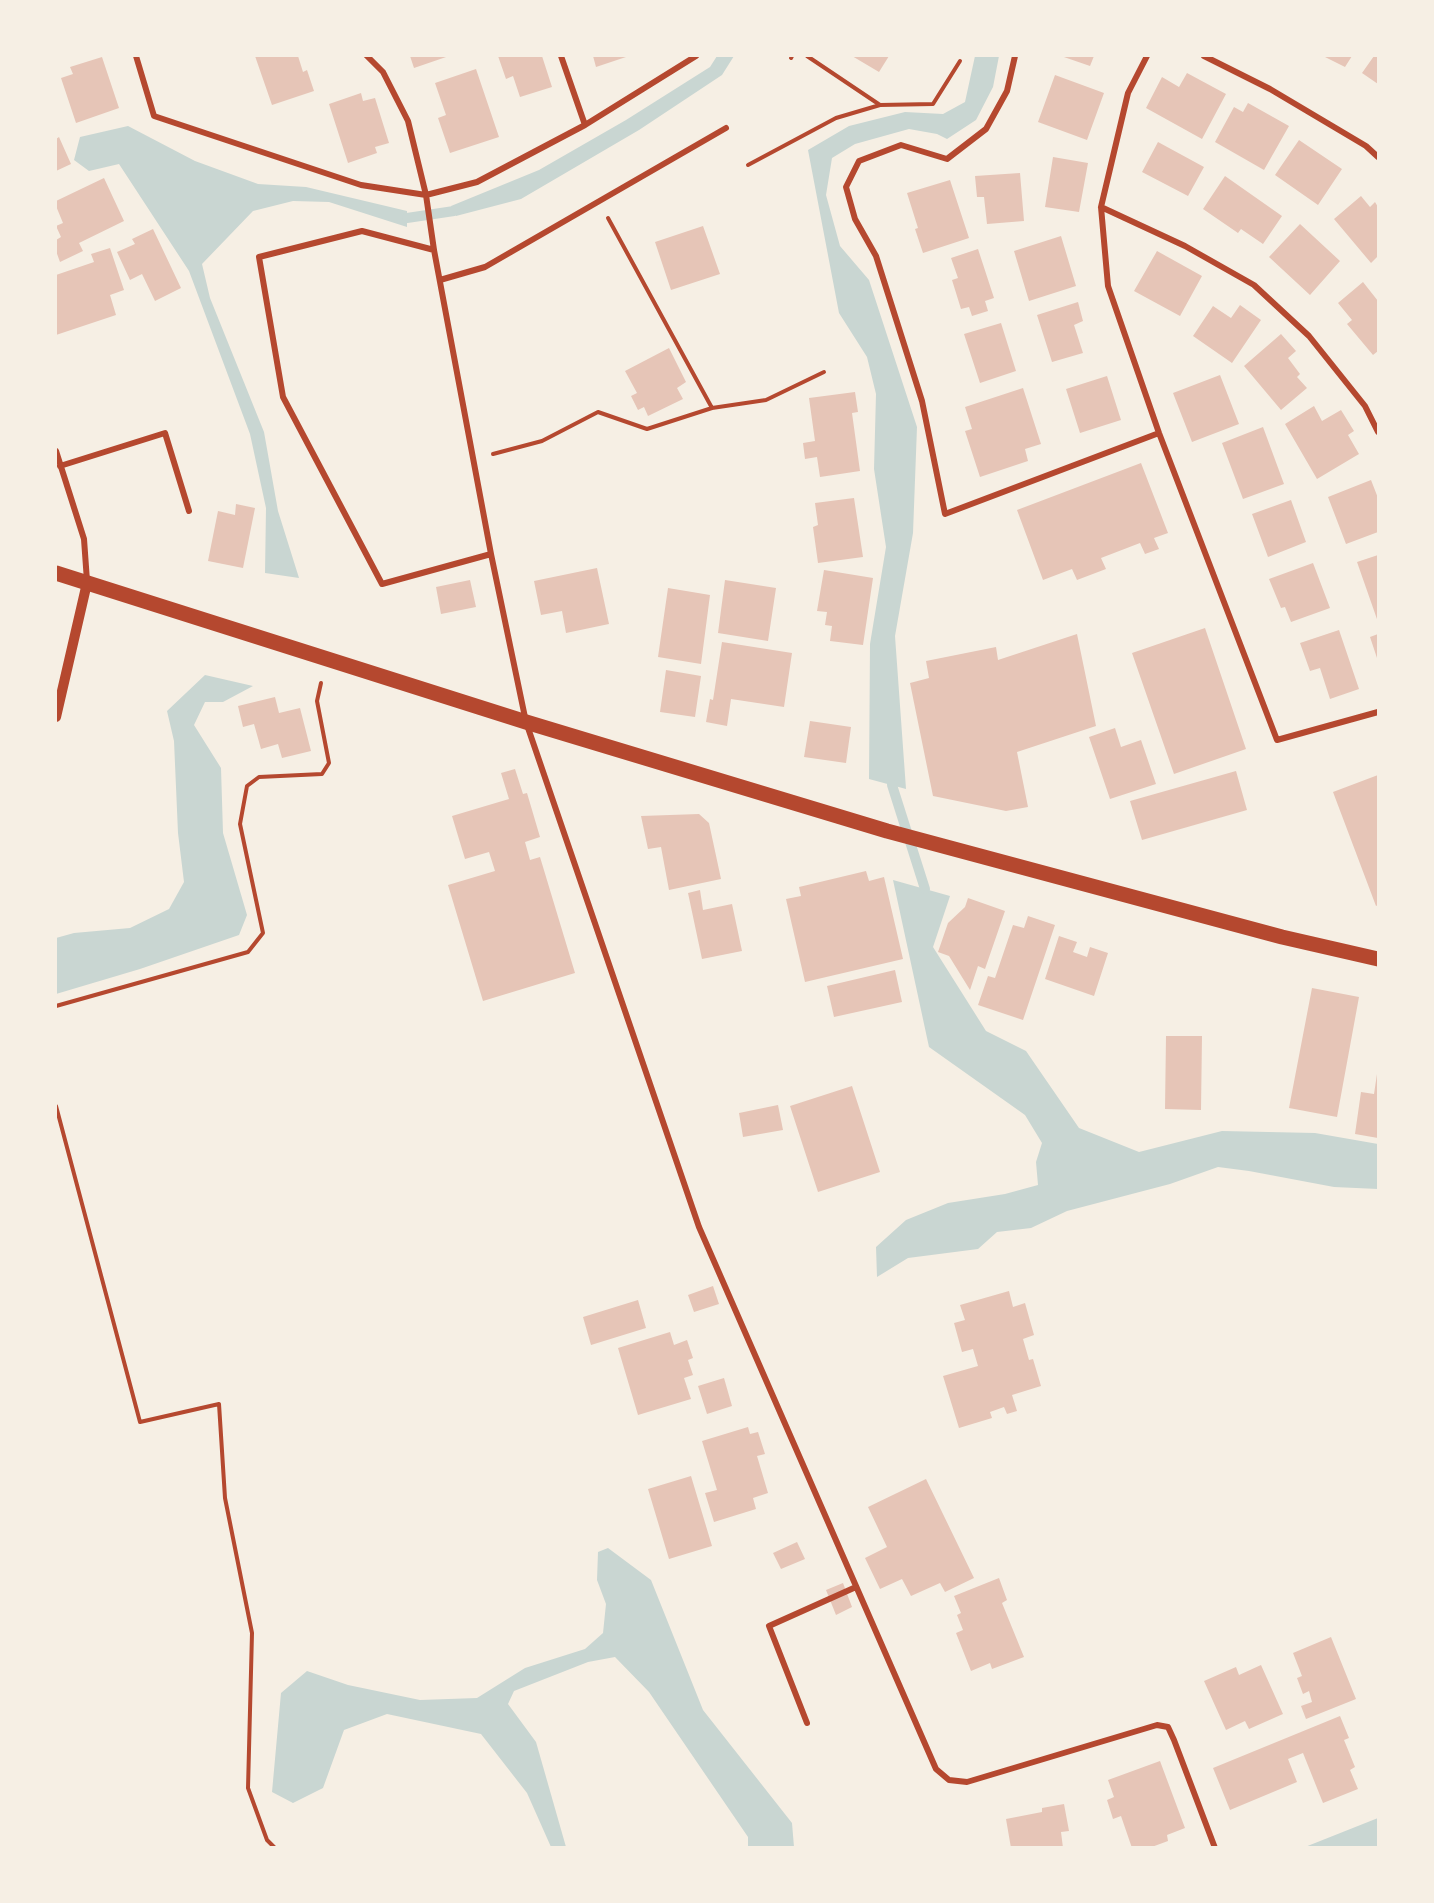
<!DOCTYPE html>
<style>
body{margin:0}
#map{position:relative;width:1434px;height:1903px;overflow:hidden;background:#f6efe4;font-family:Helvetica,sans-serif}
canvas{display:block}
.frame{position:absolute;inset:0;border:57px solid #f6efe4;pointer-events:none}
</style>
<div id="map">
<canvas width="1434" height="1903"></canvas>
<div class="frame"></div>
</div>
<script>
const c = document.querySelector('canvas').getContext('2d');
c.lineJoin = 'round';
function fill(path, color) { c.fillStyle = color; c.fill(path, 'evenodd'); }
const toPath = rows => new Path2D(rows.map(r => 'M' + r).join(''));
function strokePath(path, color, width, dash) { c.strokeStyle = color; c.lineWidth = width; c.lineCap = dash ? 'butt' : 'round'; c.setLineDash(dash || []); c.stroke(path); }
fill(toPath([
 [717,56,734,56,722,75,639,130,521,199,456,216,451,206,539,170,626,120,710,67],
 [975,56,999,56,993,87,976,120,947,139,937,134,909,129,855,144,832,158,826,195,840,246,869,280,917,427,913,533,895,636,906,789,869,779,870,644,886,547,874,469,876,394,867,357,839,313,808,150,849,126,905,112,943,114,965,102],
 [128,126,195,161,258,184,306,187,407,211,407,227,329,202,293,201,253,211,202,264,210,298,264,432,278,511,299,578,265,573,266,508,250,434,189,271,119,164,89,171,74,160,80,137],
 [205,675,253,686,223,702,205,702,194,725,221,768,223,833,247,915,239,935,140,969,56,994,56,938,74,933,130,928,169,909,184,882,178,833,174,741,167,711],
 [893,880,950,896,933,947,986,1031,1026,1051,1079,1128,1139,1152,1222,1131,1315,1133,1378,1144,1378,1189,1334,1187,1249,1171,1218,1167,1170,1184,1067,1211,1031,1228,997,1232,978,1249,908,1258,877,1277,876,1247,906,1220,948,1203,1005,1194,1038,1185,1036,1162,1042,1143,1025,1115,929,1047],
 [608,1548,651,1580,703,1710,792,1823,794,1847,748,1847,748,1837,649,1692,615,1657,588,1662,514,1691,508,1704,536,1742,566,1847,551,1847,527,1793,481,1734,387,1714,344,1730,323,1788,293,1803,272,1792,281,1693,307,1671,348,1685,420,1700,477,1698,525,1668,585,1649,603,1633,606,1604,597,1580,598,1552],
 [1378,1818,1378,1847,1305,1847]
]), '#c9d6d2');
strokePath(toPath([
 [407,218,454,211],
 [892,785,925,889]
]), '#c9d6d2', 10);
fill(toPath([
 [255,56,298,56,303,72,307,70,314,91,272,105],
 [410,56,449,56,414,68],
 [498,56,542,56,552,87,520,97,513,76,506,79],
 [593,56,629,56,596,67],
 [852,56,889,56,879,72],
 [1061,56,1094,56,1090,66],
 [1323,56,1352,56,1345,67],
 [1374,56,1378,56,1378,84,1362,73],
 [102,57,119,108,76,123,61,78,73,74,70,67],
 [476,69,499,137,450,153,438,118,446,115,435,83],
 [1187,73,1226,94,1202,139,1146,108,1162,77,1179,87],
 [1055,75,1104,93,1087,140,1038,122],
 [361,93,363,101,375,98,389,143,375,147,377,153,348,163,329,104],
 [1248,103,1289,126,1264,170,1215,142,1234,107,1243,112],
 [59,137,71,164,56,171,56,139],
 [1299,140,1342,169,1318,205,1275,175],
 [1158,142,1204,167,1188,196,1142,172],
 [1053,157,1088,163,1079,212,1045,207],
 [1020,173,1024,221,987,224,984,197,977,197,975,176],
 [1225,176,1282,216,1263,244,1241,229,1238,233,1203,209],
 [104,178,124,221,79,243,83,251,60,262,56,251,56,240,61,237,56,226,63,223,56,206,56,201],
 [950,180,969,238,923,253,915,229,918,228,907,193],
 [1361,196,1370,207,1375,202,1378,207,1378,256,1371,263,1334,219],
 [1300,224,1340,261,1310,295,1269,257],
 [703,226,720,274,671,290,655,242],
 [153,229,181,288,155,301,142,274,130,280,117,252,135,244,132,239],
 [1061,236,1076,286,1029,301,1014,251],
 [110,248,124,290,110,295,116,315,56,335,56,275,94,262,91,254],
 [978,249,994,298,985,301,988,311,972,316,969,307,961,309,952,280,958,278,951,258],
 [1157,251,1202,276,1180,316,1134,291],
 [1363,282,1378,301,1378,351,1373,355,1347,324,1352,320,1338,303],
 [1078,302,1083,321,1074,325,1083,353,1052,362,1037,315],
 [1240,305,1261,320,1232,363,1193,336,1213,306,1231,318],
 [1001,323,1016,371,980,383,964,334],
 [1281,334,1296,351,1288,358,1300,374,1297,377,1307,388,1281,410,1244,366],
 [669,348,686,382,677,388,683,399,648,416,644,407,638,410,631,396,637,393,625,371],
 [1220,375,1239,424,1192,442,1173,393],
 [1107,376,1121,420,1080,433,1066,389],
 [1023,388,1041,444,1025,449,1028,461,980,477,965,431,972,429,965,407],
 [855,392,858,412,852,413,860,471,820,477,817,457,805,459,803,443,815,441,809,398],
 [1314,406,1322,421,1341,410,1354,431,1348,435,1359,454,1317,479,1285,424],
 [1263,427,1284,484,1243,499,1222,443],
 [1141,463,1168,533,1154,538,1159,549,1145,554,1140,543,1101,558,1106,569,1077,580,1072,569,1043,580,1017,510],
 [1371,480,1378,498,1378,532,1346,544,1328,497],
 [854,498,863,557,818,563,813,527,818,525,815,503],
 [1291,500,1306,542,1268,557,1252,514],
 [236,504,255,508,243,568,208,561,218,511,235,515],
 [1378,555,1378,622,1357,562],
 [1313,563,1330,608,1291,622,1285,607,1281,608,1269,579],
 [597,568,609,624,566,633,562,611,541,615,534,581],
 [824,570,873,578,863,645,830,641,832,626,825,625,827,612,817,611],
 [470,580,476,607,441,614,436,587],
 [725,580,776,588,768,641,718,633],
 [668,588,710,595,701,664,658,657],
 [1205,628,1246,749,1174,774,1132,653],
 [1339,630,1359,689,1330,699,1320,668,1310,671,1300,643],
 [1077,634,1096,726,1017,752,1028,807,1006,811,933,796,910,683,929,678,926,661,996,647,998,660],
 [1378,634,1378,661,1370,637],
 [722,642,792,653,784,707,731,699,727,726,706,722,710,699,713,700],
 [666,670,701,676,695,717,660,712],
 [275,697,279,713,300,708,311,751,282,758,278,744,261,749,254,724,243,727,238,706],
 [810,721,851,727,846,763,804,757],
 [1115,728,1121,747,1141,740,1156,784,1110,799,1089,737],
 [515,769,523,794,527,793,540,837,525,842,530,860,540,857,575,973,483,1001,448,885,495,871,489,852,465,859,452,816,509,799,501,773],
 [1236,771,1247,810,1142,840,1130,801],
 [1378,775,1378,905,1376,906,1333,792],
 [699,814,709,823,721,879,669,890,661,847,648,849,641,816],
 [866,871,869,881,884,877,903,959,805,982,786,899,801,896,799,887],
 [700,890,703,910,732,904,742,951,702,959,688,893],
 [968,898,1005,911,985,969,978,966,970,990,949,956,938,952,948,923,965,907],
 [1028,916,1055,925,1023,1020,978,1005,988,976,995,978,1013,925,1024,928],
 [1059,936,1077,942,1073,952,1087,957,1090,947,1108,953,1094,996,1045,979],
 [895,970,902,1002,834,1017,827,986],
 [1312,988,1359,997,1337,1117,1289,1108],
 [1166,1036,1202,1036,1201,1110,1165,1109],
 [1377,1074,1378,1138,1355,1134,1361,1092,1374,1094],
 [852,1086,880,1172,818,1192,790,1106],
 [778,1105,783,1130,743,1137,739,1113],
 [713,1286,719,1304,694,1312,688,1295],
 [1009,1291,1013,1307,1025,1303,1034,1335,1023,1339,1029,1360,1033,1359,1041,1386,1012,1395,1017,1411,1007,1414,1004,1407,990,1412,992,1418,959,1428,943,1376,978,1366,973,1349,962,1352,954,1323,965,1320,960,1305],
 [638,1300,646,1328,591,1345,583,1317],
 [670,1332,674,1345,687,1340,693,1358,688,1360,693,1375,684,1378,691,1399,638,1415,618,1348],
 [724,1378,732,1406,707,1414,698,1386],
 [748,1427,750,1434,758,1432,765,1454,757,1456,768,1493,753,1498,756,1509,714,1522,705,1493,717,1490,702,1441],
 [691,1476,712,1546,669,1559,648,1489],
 [926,1479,974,1578,945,1592,940,1583,911,1596,902,1579,880,1589,865,1558,887,1547,868,1507],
 [797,1542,805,1559,781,1569,773,1553],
 [999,1578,1007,1600,1002,1603,1024,1657,992,1669,990,1663,971,1671,956,1633,963,1630,957,1615,961,1613,954,1596],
 [843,1583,852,1607,836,1615,826,1590],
 [1331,1637,1356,1699,1306,1719,1301,1706,1312,1702,1309,1691,1303,1694,1297,1678,1302,1676,1293,1653],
 [1261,1665,1283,1714,1249,1729,1245,1721,1226,1730,1204,1681,1236,1667,1239,1675],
 [1340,1716,1349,1738,1344,1740,1355,1767,1350,1770,1358,1789,1323,1803,1303,1753,1288,1759,1297,1782,1230,1810,1213,1768],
 [1160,1761,1185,1828,1167,1835,1168,1841,1149,1848,1132,1848,1121,1816,1113,1819,1107,1800,1114,1797,1108,1780],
 [1064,1804,1069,1831,1061,1832,1063,1848,1011,1848,1006,1819,1042,1812,1042,1808]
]), '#e6c5b7');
strokePath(toPath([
 [807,56,880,105],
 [791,58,792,56],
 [748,165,836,118,880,105,933,104,960,61],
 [608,218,712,408],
 [493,454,542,441,598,412,647,429,712,408,766,400,824,372],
 [56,1006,248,952,263,933,240,824,247,786,259,777,322,774,329,763,317,701,321,683],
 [56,1106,140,1422,219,1404,225,1498,252,1633,248,1788,267,1840,275,1848]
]), '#b5482f', 4);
strokePath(toPath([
 [136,56,154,116,361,185,426,195,477,182,585,125,696,56],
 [367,56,383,72,408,121,426,195,434,250,491,554,526,722,699,1227,936,1769,949,1780,967,1782,1157,1725,1168,1727,1174,1740,1215,1848],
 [561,56,585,125],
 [1015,56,1007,91,986,129,947,159,901,145,859,161,846,187,855,219,876,256,922,401,945,514,1159,433],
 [1147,56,1128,93,1101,207,1108,286,1159,433,1277,740,1378,712],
 [1204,56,1270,89,1366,146,1378,157],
 [1101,207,1185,246,1254,285,1309,336,1365,406,1378,432],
 [434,250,362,231,259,257,283,397,382,584,491,554],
 [440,280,485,267,726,128],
 [56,451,84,539,87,581],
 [60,466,165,433,189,511],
 [807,1723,769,1626,856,1587]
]), '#b5482f', 6);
strokePath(toPath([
 [56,717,87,583]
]), '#b5482f', 10);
strokePath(toPath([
 [56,573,526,722,887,831,1282,937,1378,959]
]), '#b5482f', 15);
</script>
